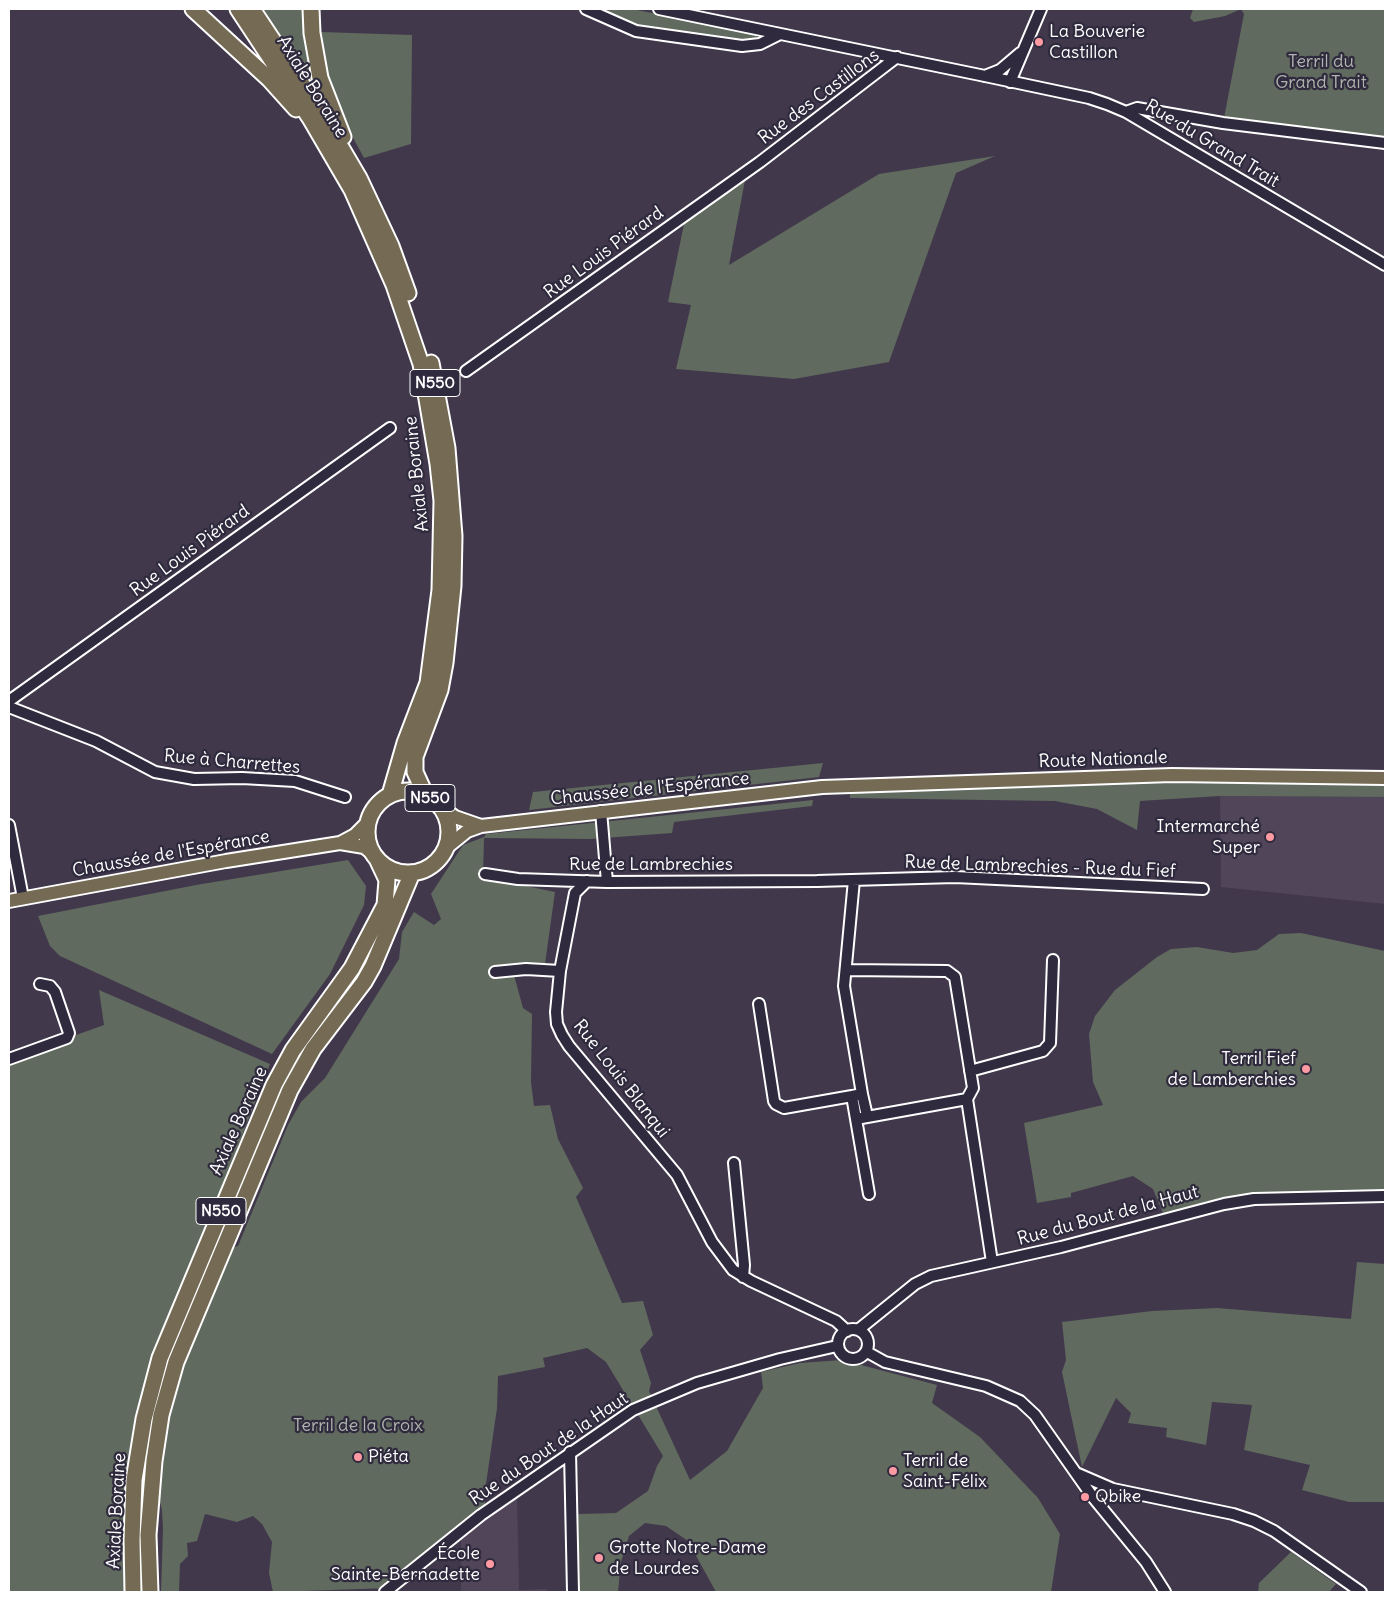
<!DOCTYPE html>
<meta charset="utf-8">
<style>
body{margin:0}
#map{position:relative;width:1394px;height:1601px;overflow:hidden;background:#41384c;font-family:Delius,sans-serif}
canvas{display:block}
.frame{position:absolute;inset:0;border:10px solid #fff;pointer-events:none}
</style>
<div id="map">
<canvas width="1394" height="1601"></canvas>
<div class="frame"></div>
</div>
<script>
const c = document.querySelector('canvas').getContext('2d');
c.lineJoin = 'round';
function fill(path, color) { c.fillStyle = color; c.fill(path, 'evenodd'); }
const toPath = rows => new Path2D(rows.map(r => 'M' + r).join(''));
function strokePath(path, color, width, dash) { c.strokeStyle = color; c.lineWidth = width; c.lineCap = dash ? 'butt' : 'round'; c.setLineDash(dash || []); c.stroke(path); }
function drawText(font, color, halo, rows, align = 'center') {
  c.font = font + ' Delius,sans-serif'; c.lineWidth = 4.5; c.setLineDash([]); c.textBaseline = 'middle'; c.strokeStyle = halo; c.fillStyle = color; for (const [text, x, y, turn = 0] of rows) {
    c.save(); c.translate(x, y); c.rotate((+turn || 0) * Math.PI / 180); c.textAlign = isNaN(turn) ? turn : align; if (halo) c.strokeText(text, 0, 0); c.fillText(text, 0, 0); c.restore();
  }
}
fill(toPath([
 [1220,796,1385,797,1385,904,1221,887],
 [517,1496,519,1590,547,1589,547,1592,461,1592,461,1539]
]), '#514559');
fill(toPath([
 [263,9,306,9,320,95],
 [594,9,632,9,754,33,759,39,757,43,657,34],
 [1193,9,1385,9,1385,143,1223,123,1244,14,1241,9,1225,16,1194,22,1190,18],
 [321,32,412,35,411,144,364,158,338,110,324,65],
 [995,156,956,173,889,362,794,379,676,369,691,305,668,302,685,219,746,175,729,265,879,174],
 [823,763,819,777,529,810,533,792],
 [1152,781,1385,783,1385,797,1220,796,1140,801,1137,830,1097,809,1055,801,850,798,850,792],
 [813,800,812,806,674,822,672,833,590,839,484,838,483,877,555,892,545,964,512,968,523,1008,532,1014,531,1082,534,1106,550,1105,558,1139,583,1188,576,1197,622,1303,643,1301,653,1335,640,1350,651,1383,649,1391,690,1480,727,1451,763,1388,761,1372,800,1363,842,1360,937,1385,932,1403,980,1437,1038,1498,1060,1534,1051,1592,716,1592,688,1541,666,1526,645,1523,629,1536,621,1562,618,1592,580,1591,578,1514,616,1513,648,1491,657,1466,663,1456,606,1362,587,1348,543,1358,545,1367,498,1376,497,1408,485,1491,485,1515,390,1588,273,1592,269,1573,272,1542,262,1524,253,1516,237,1522,205,1514,197,1541,187,1543,188,1556,180,1564,179,1592,161,1592,163,1529,162,1510,158,1495,163,1437,179,1368,229,1249,238,1246,288,1125,301,1102,325,1078,399,959,402,932,414,912,434,925,441,919,431,894,463,845,484,837,486,834],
 [348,860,366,886,364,905,330,974,272,1054,60,956,50,946,38,916,196,885],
 [393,901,367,967,320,1032,164,1390,145,1592,137,1592,139,1486,159,1377,285,1074],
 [1301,933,1385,951,1385,1196,1254,1199,1165,1218,1153,1189,1133,1176,1071,1193,1071,1197,1037,1203,1024,1123,1103,1105,1093,1082,1089,1034,1095,1016,1115,990,1157,957,1171,949,1197,947,1233,953,1257,950,1279,934],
 [99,990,270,1064,186,1280,129,1477,124,1516,124,1592,9,1592,9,1059,104,1025],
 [1357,1262,1385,1264,1385,1502,1349,1502,1302,1490,1310,1465,1244,1450,1252,1405,1212,1402,1206,1445,1166,1437,1167,1428,1128,1423,1131,1413,1116,1398,1082,1467,1062,1372,1066,1360,1062,1322,1152,1311,1217,1308,1351,1319],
 [1291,1552,1336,1584,1329,1592,1258,1592,1259,1583]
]), '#606a5e');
const minor = toPath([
 [586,9,636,31,742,46,760,44,780,34],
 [659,9,985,76,1089,98,1107,104,1126,112,1385,265],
 [985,76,1000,70,1020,53],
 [1010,82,1041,9],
 [1126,112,1137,108,1223,123,1385,143],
 [466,371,760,162,897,57],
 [9,701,390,428],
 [9,707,96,741,155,772,194,779,242,778,295,781,345,797],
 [601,811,607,882],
 [9,825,23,898],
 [485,874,518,879,607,882,817,881,955,877,1203,889],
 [854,880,844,986,862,1094,852,1096,869,1194],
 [587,881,575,893,560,971,556,1012,557,1024,562,1035,569,1046,677,1175,712,1242,733,1270,751,1281,836,1321,847,1331],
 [846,970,947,971,955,977,973,1088,967,1099,992,1262],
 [495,972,526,969,560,971],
 [759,1004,774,1101,776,1104,784,1108,852,1096],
 [9,1059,67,1038,69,1033,55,992,50,986,40,984],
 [970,1071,1043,1051,1050,1043,1053,960],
 [862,1094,867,1116],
 [856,1119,967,1099],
 [734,1163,744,1265,743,1277],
 '838 1344a15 15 0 1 1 30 0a15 15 0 1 1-30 0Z',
 [858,1330,915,1284,931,1276,1061,1247,1224,1204,1254,1199,1385,1196],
 [867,1352,885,1362,986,1386,1020,1401,1035,1415,1092,1496,1146,1562,1165,1592],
 [570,1452,573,1592],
 [1076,1473,1113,1489,1233,1514,1254,1521,1274,1531,1361,1592],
 [385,1592,481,1515,633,1410,697,1383,780,1359,837,1346]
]);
const major = toPath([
 [440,806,455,817,481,826],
 [340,843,355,835,368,822],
 [446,848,467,831,481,826,822,787,1172,775,1385,778],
 [9,901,226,861,340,843,364,847,373,854]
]);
const highway = toPath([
 [193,9,269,79,296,109],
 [238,9,310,118,352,190,394,285,421,364,438,464,442,501,440,590,428,683,405,743,390,795],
 [252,9,319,110,359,178,391,246,408,293],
 [311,9,312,33,320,78,343,137],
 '367 832a41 41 0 1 1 82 0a41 41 0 1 1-82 0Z',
 [425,794,415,772,415,757,440,690,445,663,453,586,454,536,447,448,431,363],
 [133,1592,132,1540,134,1480,144,1419,160,1358,274,1085,293,1050,352,968,385,905,387,880,378,861],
 [150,1592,148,1535,154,1461,161,1415,176,1362,290,1090,313,1049,364,982,373,966,412,873]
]);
strokePath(minor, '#fff', 14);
strokePath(major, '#fff', 16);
strokePath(highway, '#fff', 19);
strokePath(minor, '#2f2a3d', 10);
strokePath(major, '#756b55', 12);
strokePath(highway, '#756b55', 15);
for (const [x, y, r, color] of [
 [1039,42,5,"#ff9aa2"],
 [1270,837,5,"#ff9aa2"],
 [1306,1069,5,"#ff9aa2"],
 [358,1457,5,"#ff9aa2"],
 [893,1471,5,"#ff9aa2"],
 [1085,1497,5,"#ff9aa2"],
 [599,1558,5,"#ff9aa2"],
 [490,1564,5,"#ff9aa2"]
]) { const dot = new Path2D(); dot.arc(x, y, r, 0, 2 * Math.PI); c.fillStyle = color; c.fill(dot); strokePath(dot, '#2f2a3d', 2); }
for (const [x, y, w] of [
 [435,383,50],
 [430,798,50],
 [221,1211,50]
]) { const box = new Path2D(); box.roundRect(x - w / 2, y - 13.5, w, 27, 4); c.fillStyle = '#2f2a3d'; c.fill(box); strokePath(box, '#fff', 1); }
drawText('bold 16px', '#fff', null, [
 ["N550",435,383],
 ["N550",430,798],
 ["N550",221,1211]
]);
drawText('18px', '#fff', '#2f2a3d', [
 ["La Bouverie",1049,32],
 ["Castillon",1049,53],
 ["Intermarché",1260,827,"right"],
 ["Super",1260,848,"right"],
 ["Terril Fief",1296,1059,"right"],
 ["de Lamberchies",1296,1080,"right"],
 ["Piéta",368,1457],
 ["Terril de",903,1461],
 ["Saint-Félix",903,1482],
 ["Qbike",1095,1497],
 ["Grotte Notre-Dame",609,1548],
 ["de Lourdes",609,1569],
 ["École",480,1554,"right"],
 ["Sainte-Bernadette",480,1575,"right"]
], 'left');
drawText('18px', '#b0b4ae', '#2f2a3d', [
 ["Terril du",1321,62],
 ["Grand Trait",1321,83],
 ["Terril de la Croix",358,1426]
]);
drawText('18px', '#fff', '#2f2a3d', [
 ["Axiale Boraine",312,87,58],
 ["Rue des Castillons",819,97,-37],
 ["Rue du Grand Trait",1212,144,31],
 ["Rue Louis Piérard",604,253,-36],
 ["Axiale Boraine",417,474,-96],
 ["Rue Louis Piérard",190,551,-36],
 ["Route Nationale",1103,760,-2],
 ["Rue à Charrettes",232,762,5],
 ["Chaussée de l'Espérance",650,789,-6],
 ["Chaussée de l'Espérance",171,854,-10],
 ["Rue de Lambrechies",651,865],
 ["Rue de Lambrechies - Rue du Fief",1040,867,2],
 ["Rue Louis Blanqui",621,1079,52],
 ["Axiale Boraine",239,1121,-66],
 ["Rue du Bout de la Haut",1108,1216,-15],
 ["Rue du Bout de la Haut",549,1449,-34],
 ["Axiale Boraine",117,1511,-87]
]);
</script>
